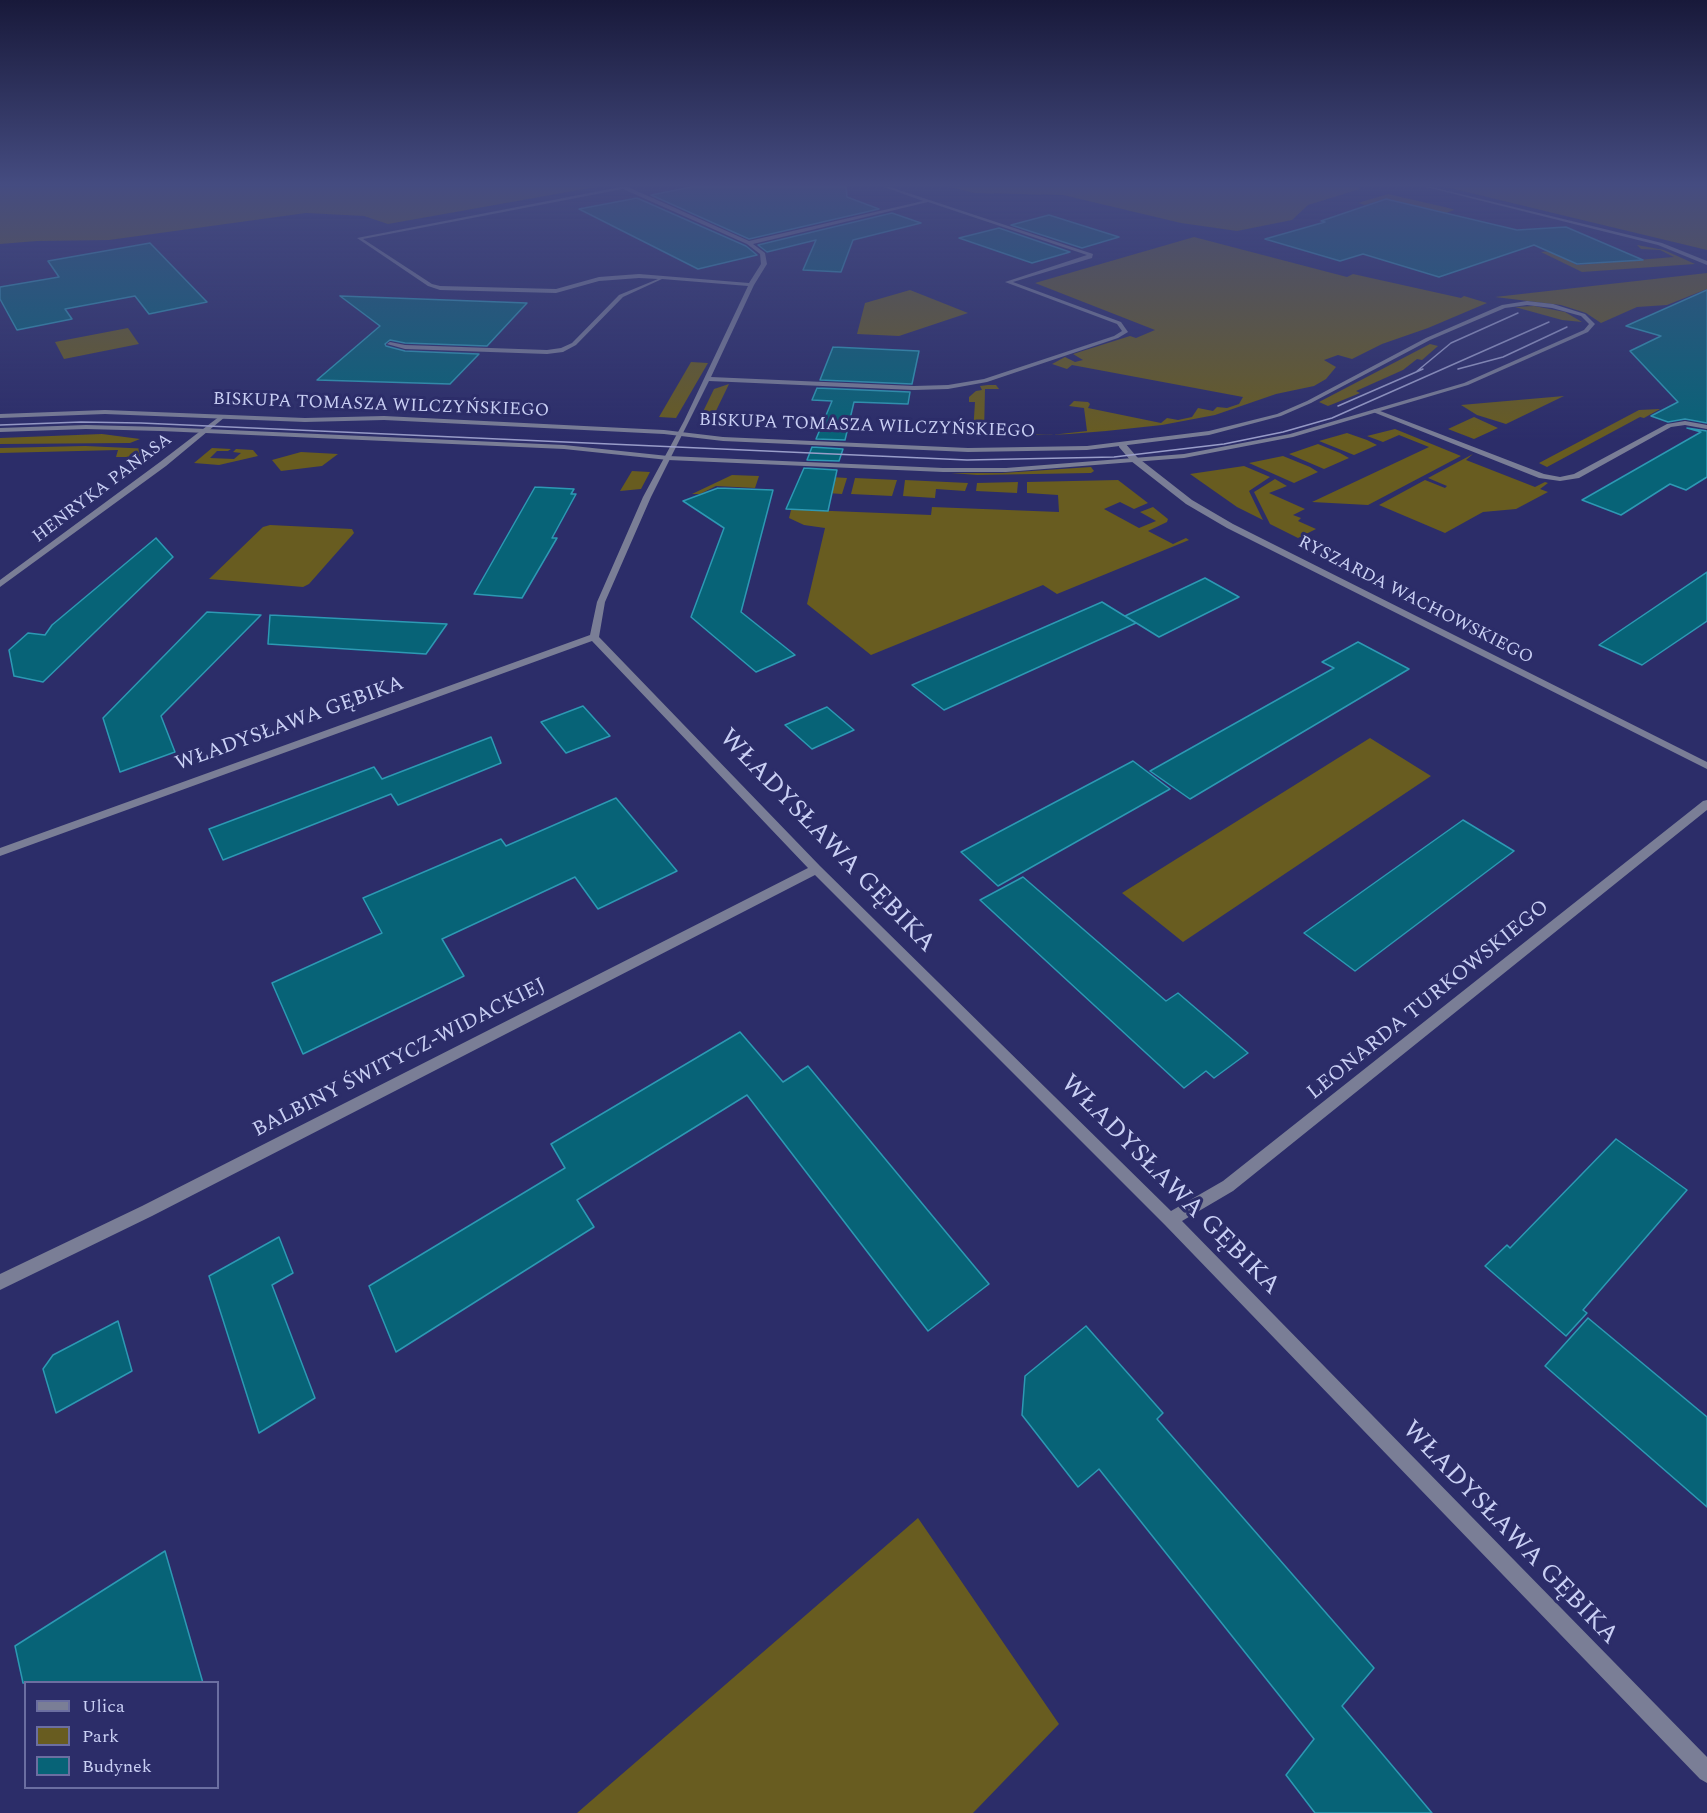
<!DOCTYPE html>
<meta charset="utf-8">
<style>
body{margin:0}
#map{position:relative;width:1707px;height:1813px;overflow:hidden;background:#2c2d69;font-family:Spectral,serif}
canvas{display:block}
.legend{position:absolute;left:24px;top:1681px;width:195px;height:108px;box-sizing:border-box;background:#2c2d69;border:2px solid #6b6ea1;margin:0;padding:8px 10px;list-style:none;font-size:18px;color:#c9cff4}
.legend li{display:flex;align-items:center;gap:12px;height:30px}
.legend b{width:30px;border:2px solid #6b6ea1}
</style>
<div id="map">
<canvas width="1707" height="1813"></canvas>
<ul class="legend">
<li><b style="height:8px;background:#7a7e96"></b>Ulica</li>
<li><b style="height:16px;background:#685c20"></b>Park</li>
<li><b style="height:16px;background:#076377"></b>Budynek</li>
</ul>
</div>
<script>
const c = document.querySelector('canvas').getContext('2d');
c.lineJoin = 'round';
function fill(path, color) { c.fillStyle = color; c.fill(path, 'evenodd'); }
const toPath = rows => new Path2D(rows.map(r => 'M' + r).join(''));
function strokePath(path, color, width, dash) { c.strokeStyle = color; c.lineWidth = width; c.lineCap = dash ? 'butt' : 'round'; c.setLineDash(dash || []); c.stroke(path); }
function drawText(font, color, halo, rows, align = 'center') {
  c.font = font + ' Spectral,serif'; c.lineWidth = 6; c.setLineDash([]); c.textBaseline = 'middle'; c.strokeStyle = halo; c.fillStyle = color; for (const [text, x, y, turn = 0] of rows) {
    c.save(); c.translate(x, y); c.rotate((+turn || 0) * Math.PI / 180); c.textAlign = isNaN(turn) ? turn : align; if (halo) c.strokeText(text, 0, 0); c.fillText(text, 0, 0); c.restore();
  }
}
fill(toPath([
 [0,187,596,187,388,224,364,216,306,213,109,240,37,241,0,244],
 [950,187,1359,187,1360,189,1308,205,1292,220,1237,231,1181,223,1063,195,974,193],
 [1446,187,1707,187,1707,250,1578,219],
 [1388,194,1453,209,1454,210,1446,213,1385,199,1365,205,1358,203],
 [1194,237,1347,277,1353,274,1461,298,1464,296,1487,303,1428,328,1382,344,1352,359,1338,355,1324,360,1336,367,1326,379,1314,386,1276,394,1215,415,1162,425,1106,431,1069,434,1046,435,970,435,973,433,975,402,969,402,969,397,976,391,982,390,980,386,988,385,996,385,999,389,985,389,984,433,1051,435,1087,431,1084,408,1069,406,1074,401,1088,402,1090,404,1088,408,1161,423,1167,418,1178,420,1192,417,1198,408,1213,411,1217,407,1227,408,1239,404,1243,397,1072,365,1067,369,1052,364,1065,357,1075,362,1083,360,1073,354,1130,336,1136,338,1155,330,1035,283],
 [1637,245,1664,250,1695,264,1582,272,1541,252,1561,250,1557,255,1577,265,1674,257,1660,250,1641,249],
 [1707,273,1707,289,1667,305,1637,307,1601,323,1586,313,1561,305,1495,297],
 [910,290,968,313,899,336,857,334,865,303],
 [1534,306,1565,312,1582,322,1562,320,1515,307],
 [128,328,139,344,64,359,55,342],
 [1430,344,1438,346,1422,360,1417,359,1403,370,1356,391,1360,393,1338,402,1328,406,1319,402],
 [691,362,708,363,676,418,659,417],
 [729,384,714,415,699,420,714,389],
 [1564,396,1506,424,1477,415,1461,405],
 [1660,409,1644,418,1640,417,1547,467,1539,463,1639,410],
 [1474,417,1498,428,1474,439,1448,429],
 [1395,429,1461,456,1368,505,1312,502,1429,447,1399,435,1383,442,1367,436],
 [1347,433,1367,440,1377,445,1354,455,1319,441],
 [102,434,140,439,130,443,0,444,0,438],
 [1318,444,1340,453,1349,458,1324,469,1289,454],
 [85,446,152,449,143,456,126,457,116,457,118,450,0,453,0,448],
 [212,448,231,449,228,451,217,451,210,458,234,459,241,453,233,452,236,449,253,450,258,456,219,465,194,463],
 [301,452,338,454,322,466,281,471,272,460],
 [1473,454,1466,460,1535,487,1545,482,1548,483,1540,489,1548,492,1516,509,1483,512,1445,533,1379,505,1425,480,1445,488,1447,486,1428,478],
 [1283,456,1310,467,1318,472,1294,483,1249,463],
 [1244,466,1270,477,1249,491,1263,520,1237,507,1190,474],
 [1091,467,1094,471,1091,473,977,475,951,473,1002,473],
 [632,471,650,472,641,489,620,491],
 [732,475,759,476,755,488,716,486,700,494,692,494],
 [800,475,847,478,842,494,812,492,807,510,931,515,932,507,1059,512,1058,495,1027,493,1027,482,1118,480,1148,503,1134,509,1120,502,1104,509,1139,528,1156,521,1140,512,1153,507,1168,519,1167,522,1148,531,1173,544,1186,538,1189,540,1057,594,1043,585,871,655,807,604,825,528,804,525,789,518],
 [855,478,897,480,892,496,851,494],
 [1275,479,1287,486,1269,493,1305,509,1293,515,1301,518,1298,521,1316,529,1298,538,1270,524,1254,492],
 [905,480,968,483,965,491,936,489,935,498,903,496],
 [1018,482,1017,493,976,491,977,483],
 [270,525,352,529,354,533,309,584,303,587,209,579,263,527],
 [1370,738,1431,776,1183,942,1122,893],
 [918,1518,1059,1724,973,1813,577,1813]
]), '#685c20');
const building = toPath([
 [691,187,846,187,847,197,879,209,749,239,651,195,691,187],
 [637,198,746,246,757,255,698,269,579,209,637,198],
 [1386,199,1517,230,1566,227,1643,260,1577,264,1534,245,1439,277,1363,254,1340,261,1265,239,1325,222,1321,221,1386,199],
 [892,213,921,223,853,240,841,272,803,270,816,240,767,252,758,245,892,213],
 [1049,215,1119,237,1082,248,1011,225,1049,215],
 [999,228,1070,252,1032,263,959,238,999,228],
 [150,243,207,302,149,314,135,296,65,309,72,319,17,330,0,299,0,287,59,277,48,261,150,243],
 [1707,290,1707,423,1685,419,1668,422,1651,416,1678,402,1630,351,1661,336,1626,326,1707,290],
 [340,296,527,303,487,346,405,343,390,340,385,344,386,346,405,351,479,354,450,384,317,380,380,326,340,296],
 [833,347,919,351,912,384,820,380,833,347],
 [817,388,910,392,908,404,854,402,845,440,816,439,832,401,812,400,817,388],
 [1687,428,1707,431,1707,477,1686,490,1670,484,1621,515,1582,500,1701,432,1687,428],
 [812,447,843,449,839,461,807,460,812,447],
 [804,468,837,470,828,511,786,509,804,468],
 [535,487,574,489,571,494,576,494,552,538,557,538,522,598,474,594,535,487],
 [718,488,773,490,741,612,795,655,756,672,691,617,724,528,683,501,718,488],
 [156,538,173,557,43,682,14,676,9,650,28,633,45,635,52,625,156,538],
 [1707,572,1707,621,1642,665,1599,645,1707,572],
 [1205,578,1239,597,1159,637,1125,616,1205,578],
 [1102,602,1136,623,944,710,912,685,1102,602],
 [207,612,261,615,161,716,175,752,120,772,103,718,207,612],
 [270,615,447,624,426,654,268,644,270,615],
 [1358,642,1409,669,1190,799,1150,771,1334,668,1322,662,1358,642],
 [583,706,610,736,566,753,541,722,583,706],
 [827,707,854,730,812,749,785,725,827,707],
 [491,737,501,763,398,805,391,794,223,860,209,829,374,767,382,779,491,737],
 [1133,761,1170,789,998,886,961,852,1133,761],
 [616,798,677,871,598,909,575,877,442,939,464,976,303,1054,272,983,382,933,363,898,501,839,506,846,616,798],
 [1463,820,1514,851,1355,971,1304,933,1463,820],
 [1023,877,1166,1001,1178,993,1248,1053,1214,1078,1206,1071,1184,1088,980,900,1023,877],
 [740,1032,783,1082,808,1066,989,1284,928,1331,747,1095,577,1200,594,1227,396,1352,369,1286,565,1168,551,1144,740,1032],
 [1616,1139,1687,1190,1583,1310,1587,1313,1566,1336,1485,1266,1507,1245,1510,1248,1616,1139],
 [279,1237,293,1273,272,1285,315,1398,259,1433,209,1276,279,1237],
 [1588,1318,1707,1417,1707,1507,1545,1366,1588,1318],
 [118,1321,132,1371,56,1413,43,1369,53,1355,118,1321],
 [1086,1326,1163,1413,1157,1419,1374,1668,1342,1706,1432,1813,1315,1813,1286,1775,1314,1739,1099,1469,1078,1487,1022,1415,1025,1376,1086,1326],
 [165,1551,203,1683,23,1683,15,1646,165,1551]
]);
fill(building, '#076377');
strokePath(building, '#2d99b4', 1.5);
fill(toPath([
 [620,187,628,187,749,241,923,201,884,187,890,187,1093,254,1092,258,1013,282,1121,322,1128,332,1118,338,987,382,948,389,914,390,709,381,651,497,605,602,599,637,820,866,1171,1211,1223,1181,1703,801,1707,800,1707,810,1233,1191,1182,1221,1707,1757,1707,1783,1700,1779,1165,1225,815,875,152,1216,0,1290,0,1274,142,1206,808,868,592,641,0,856,0,848,590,635,597,602,643,497,684,421,748,286,662,279,623,297,576,345,563,352,547,354,405,349,387,344,390,342,405,345,547,350,561,348,572,343,619,295,658,279,639,278,599,281,556,293,440,290,428,286,357,238,620,187],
 [623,189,747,244,760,254,761,264,749,283,639,274,599,277,556,289,440,286,432,284,363,239,623,189],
 [928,202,1087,255,1005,282,1117,324,1122,331,1114,336,984,379,948,385,914,386,711,377,754,285,767,264,765,253,753,244,928,202],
 [1426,187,1432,187,1662,243,1707,261,1707,265,1658,245,1426,187],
 [1375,409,1544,474,1560,477,1574,474,1667,424,1685,421,1707,425,1707,429,1685,425,1671,427,1579,478,1560,481,1539,478,1373,412,1372,411,1375,409],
 [220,416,225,417,166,466,0,587,0,580,160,462,220,416],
 [1119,443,1125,443,1137,457,1192,500,1233,524,1707,762,1707,769,1227,528,1186,504,1131,461,1119,447,1119,443]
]), '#7a7e96');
fill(toPath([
 [1527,301,1553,304,1585,314,1595,324,1588,332,1468,385,1293,437,1184,458,1006,472,943,472,668,460,564,449,161,431,86,429,0,432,0,428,86,425,161,427,564,445,668,456,943,468,1006,468,1184,454,1290,434,1464,383,1584,330,1589,324,1581,316,1552,308,1527,305,1505,308,1430,340,1311,403,1281,416,1209,435,1087,450,968,452,723,441,664,434,384,420,305,422,105,414,0,418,0,414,105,410,305,418,384,416,664,430,723,437,968,448,1087,446,1209,431,1277,414,1307,401,1426,338,1502,305,1527,301]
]), '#7a7e96');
strokePath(toPath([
 [1458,369,1503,357,1567,327],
 [1416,372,1451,343,1518,313],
 [1338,406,1423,369],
 [0,425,81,422,141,423,967,460,1114,457,1224,444,1283,432,1332,418,1549,322]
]), '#999dc9', 1.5);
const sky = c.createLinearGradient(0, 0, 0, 441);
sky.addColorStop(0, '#18193a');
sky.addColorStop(0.42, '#454c81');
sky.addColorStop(1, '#454c8100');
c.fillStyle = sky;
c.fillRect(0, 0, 1707, 441);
drawText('18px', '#c9cff4', '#2c2d69', [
 ["BISKUPA TOMASZA WILCZYŃSKIEGO",381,406,2],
 ["BISKUPA TOMASZA WILCZYŃSKIEGO",867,427,2],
 ["HENRYKA PANASA",103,489,-37],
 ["RYSZARDA WACHOWSKIEGO",1415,601,27]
]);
drawText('21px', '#c9cff4', '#2c2d69', [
 ["WŁADYSŁAWA GĘBIKA",290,725,-20],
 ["LEONARDA TURKOWSKIEGO",1429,1001,-39],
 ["BALBINY ŚWITYCZ-WIDACKIEJ",400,1059,-27]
]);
drawText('26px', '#c9cff4', '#2c2d69', [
 ["WŁADYSŁAWA GĘBIKA",826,842,46],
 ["WŁADYSŁAWA GĘBIKA",1169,1186,45],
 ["WŁADYSŁAWA GĘBIKA",1509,1534,46]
]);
</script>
